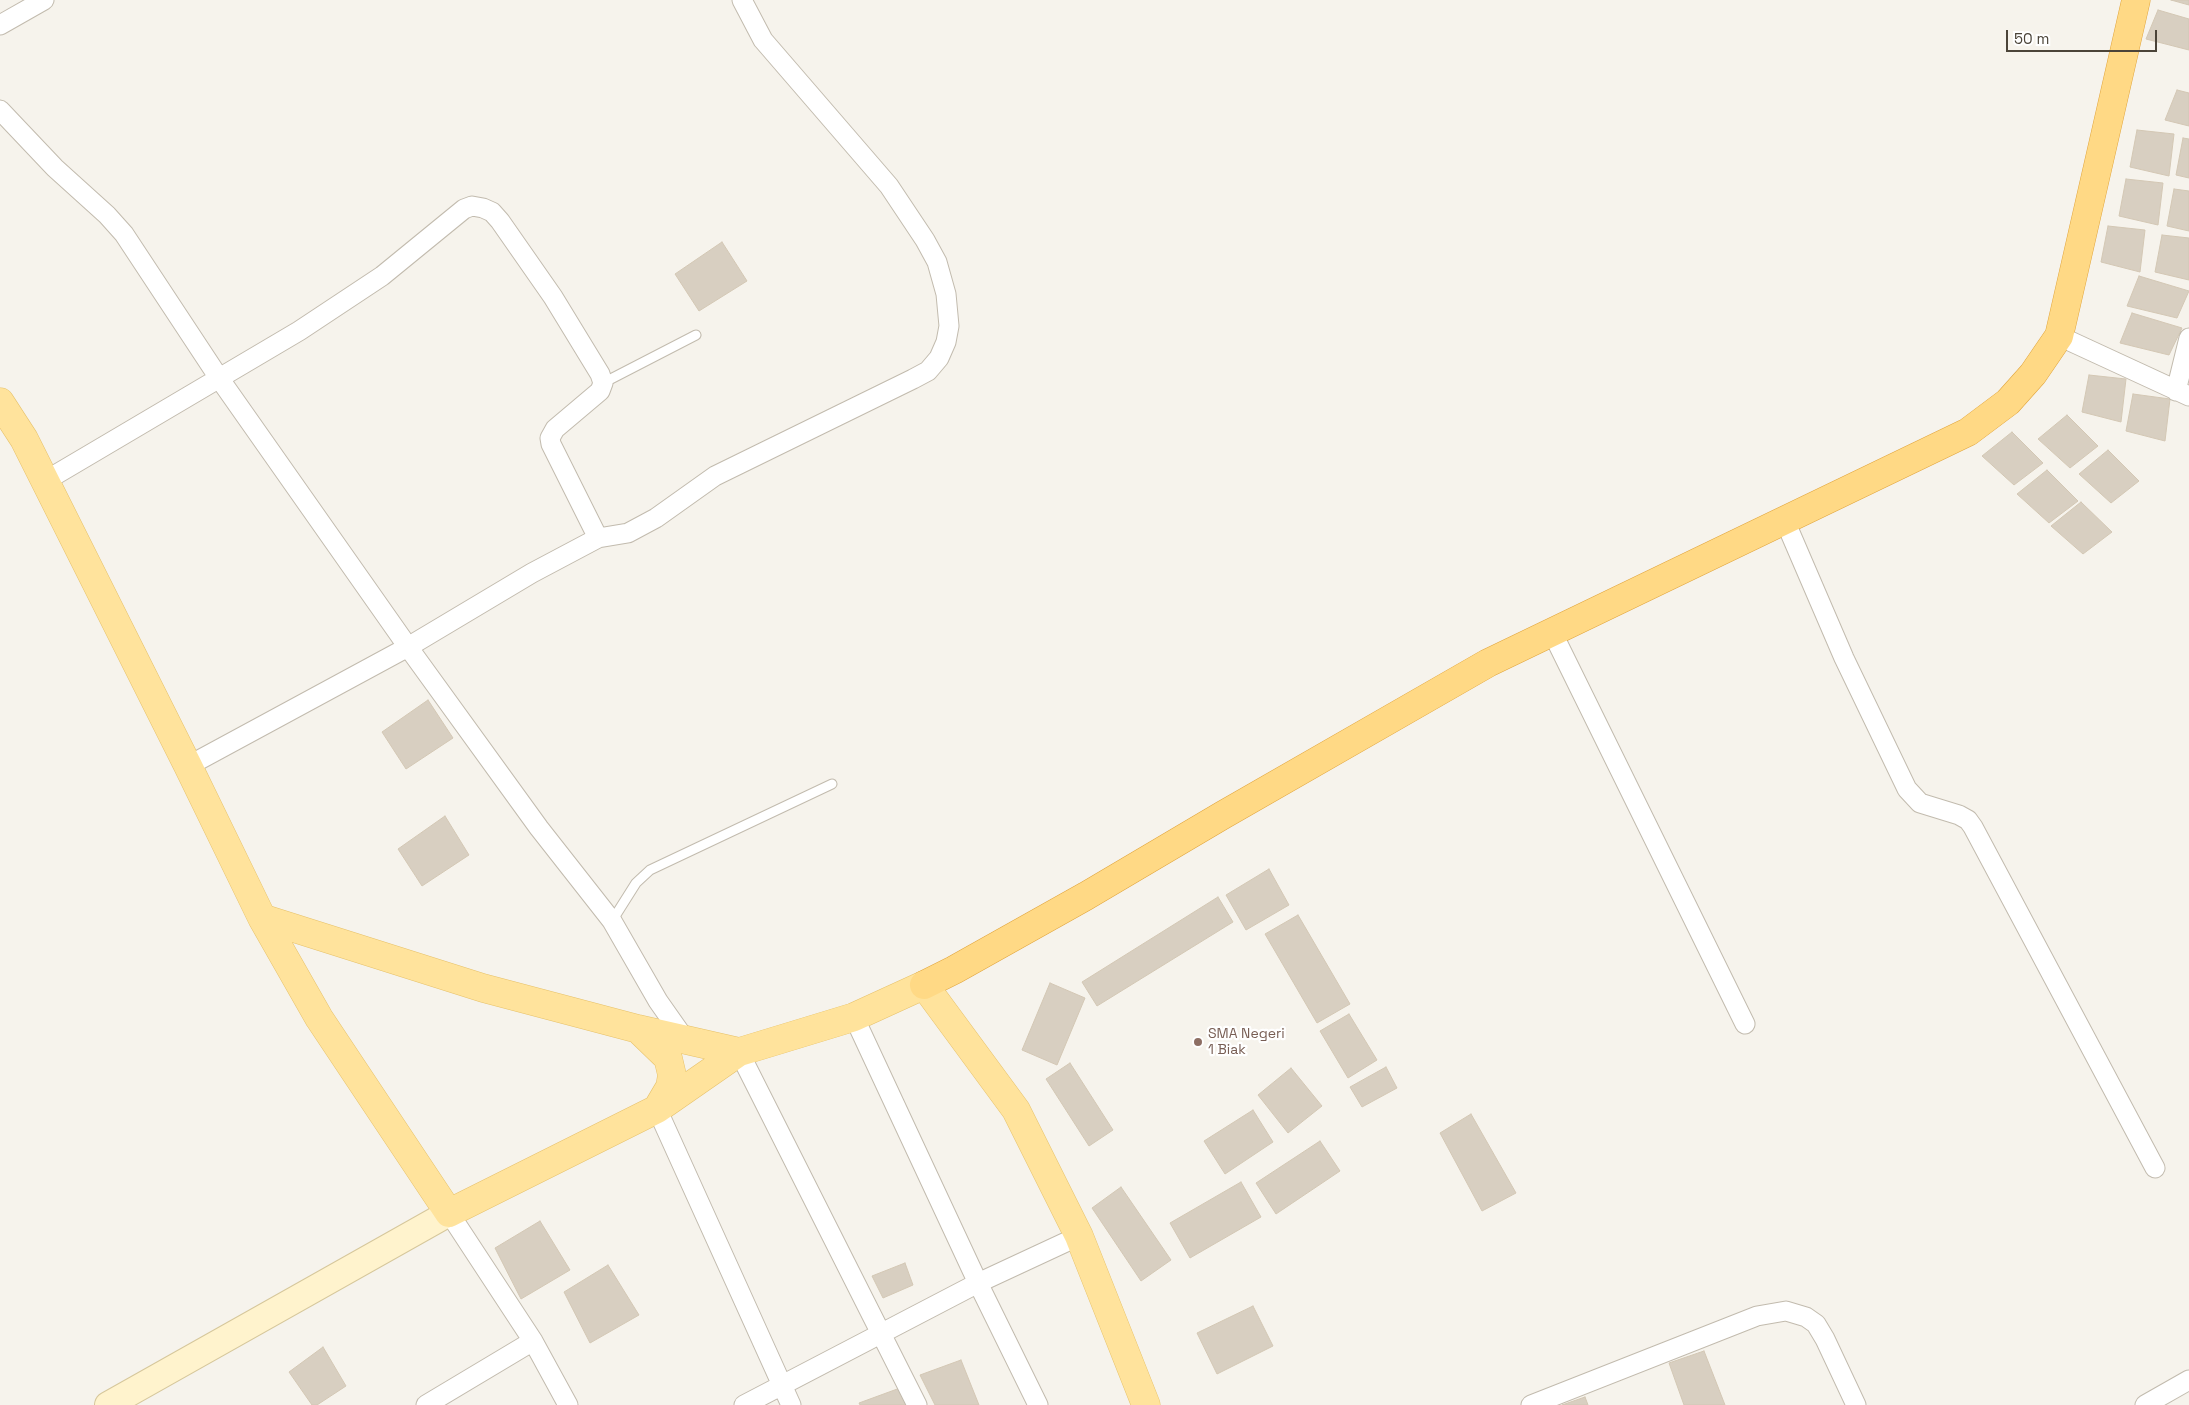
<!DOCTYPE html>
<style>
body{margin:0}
#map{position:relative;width:2189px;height:1405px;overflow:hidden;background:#f6f3ec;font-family:"Space Grotesk",sans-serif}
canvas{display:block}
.scale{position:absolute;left:2006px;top:30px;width:151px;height:22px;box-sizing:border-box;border:2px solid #4b4439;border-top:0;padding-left:6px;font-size:15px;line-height:18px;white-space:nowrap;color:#4b4439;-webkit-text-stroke:4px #fff;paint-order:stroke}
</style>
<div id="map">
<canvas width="2189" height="1405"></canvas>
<div class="scale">50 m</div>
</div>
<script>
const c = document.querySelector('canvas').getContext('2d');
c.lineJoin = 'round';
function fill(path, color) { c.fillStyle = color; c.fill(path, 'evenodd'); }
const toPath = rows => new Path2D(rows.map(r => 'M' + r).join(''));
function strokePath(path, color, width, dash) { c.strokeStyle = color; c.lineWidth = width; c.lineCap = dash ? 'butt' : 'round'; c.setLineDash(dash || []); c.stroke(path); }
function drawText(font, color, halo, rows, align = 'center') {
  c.font = font + ' "Space Grotesk",sans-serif'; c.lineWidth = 4.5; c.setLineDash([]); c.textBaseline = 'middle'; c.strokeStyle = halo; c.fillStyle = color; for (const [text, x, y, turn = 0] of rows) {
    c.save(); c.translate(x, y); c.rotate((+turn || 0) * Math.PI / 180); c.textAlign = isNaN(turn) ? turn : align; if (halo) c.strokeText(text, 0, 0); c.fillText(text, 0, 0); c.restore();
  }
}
const building = toPath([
 [2171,0,2189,0,2189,5,2171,0],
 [2158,10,2189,19,2189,50,2146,39,2158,10],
 [2177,90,2189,93,2189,126,2165,120,2177,90],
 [2137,130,2174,134,2169,176,2130,167,2137,130],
 [2183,138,2189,139,2189,178,2176,175,2183,138],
 [2126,179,2163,183,2158,225,2119,216,2126,179],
 [2174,189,2189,191,2189,231,2167,226,2174,189],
 [2108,226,2145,230,2140,272,2101,262,2108,226],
 [2162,235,2189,238,2189,280,2155,272,2162,235],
 [722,242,747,281,699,311,675,274,722,242],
 [2139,276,2189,291,2177,318,2127,306,2139,276],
 [2132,313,2182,328,2169,355,2120,343,2132,313],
 [2089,375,2126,379,2121,422,2082,412,2089,375],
 [2133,394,2170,399,2165,441,2126,431,2133,394],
 [2067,415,2098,446,2070,468,2038,439,2067,415],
 [2012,432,2043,463,2014,485,1982,456,2012,432],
 [2108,450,2139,481,2111,503,2079,474,2108,450],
 [2047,470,2078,501,2049,523,2017,494,2047,470],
 [2081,502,2112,532,2083,554,2051,526,2081,502],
 [428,700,453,738,406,769,382,732,428,700],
 [445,816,469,855,422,886,398,849,445,816],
 [1269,869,1289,905,1246,930,1226,895,1269,869],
 [1218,897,1233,922,1097,1006,1082,982,1218,897],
 [1298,915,1350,1004,1317,1023,1265,934,1298,915],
 [1050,983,1085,998,1057,1065,1022,1050,1050,983],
 [1349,1014,1377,1060,1348,1078,1320,1031,1349,1014],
 [1070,1063,1113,1130,1089,1146,1046,1079,1070,1063],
 [1386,1067,1397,1088,1362,1107,1350,1087,1386,1067],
 [1291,1068,1322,1106,1288,1133,1258,1095,1291,1068],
 [1253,1110,1273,1142,1225,1174,1204,1141,1253,1110],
 [1471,1114,1516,1193,1482,1211,1440,1133,1471,1114],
 [1320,1141,1340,1171,1276,1214,1256,1183,1320,1141],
 [1241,1182,1261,1217,1190,1258,1170,1223,1241,1182],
 [1121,1187,1171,1260,1141,1281,1092,1208,1121,1187],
 [540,1221,570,1270,521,1299,495,1248,540,1221],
 [905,1263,913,1285,883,1298,872,1276,905,1263],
 [608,1265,639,1315,590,1343,564,1292,608,1265],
 [1253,1306,1273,1346,1217,1374,1197,1333,1253,1306],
 [323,1347,346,1386,317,1405,312,1405,289,1372,323,1347],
 [1704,1351,1725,1405,1684,1405,1669,1363,1704,1351],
 [961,1360,979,1405,935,1405,920,1375,961,1360],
 [900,1388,907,1405,860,1405,859,1403,900,1388],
 [1585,1397,1588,1405,1562,1405,1585,1397]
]);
fill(building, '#d8cfc1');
strokePath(building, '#d3c7b4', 1);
const service = toPath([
 [603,383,696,335],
 [612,921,636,883,650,870,832,784]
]);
const minor = toPath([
 [0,25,44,0],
 [0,110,55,168,107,215,124,234,219,378,408,647,539,828,612,921,658,1001,684,1038],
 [2059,336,2189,396],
 [2176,391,2189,338],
 [45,481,299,331,382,276,464,209,472,206,483,208,492,212,500,221,553,297,600,374,603,383,600,391,555,429,550,438,551,444,598,538],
 [1785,521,1844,658,1907,789,1920,803,1959,815,1968,820,1973,827,2155,1168],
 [1552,632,1745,1024],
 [188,766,408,647,532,573,598,538,628,533,656,518,715,476,913,379,928,371,939,358,946,342,949,326,946,294,937,262,925,240,889,186,763,40,742,0],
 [854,1017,978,1283,1038,1405],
 [739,1052,917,1405],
 [657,1109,791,1405],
 [449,1213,533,1341,568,1405],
 [426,1405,533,1341],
 [744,1405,978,1283,1079,1236],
 [1531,1405,1757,1316,1786,1311,1806,1317,1816,1324,1825,1339,1856,1405],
 [2145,1405,2189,1380]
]);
const secondary = toPath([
 [108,1405,449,1213]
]);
const primary = toPath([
 [0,402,24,439,188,766,262,918,319,1018,449,1213,657,1109,739,1052,854,1017,924,985,1016,1110,1079,1236,1146,1405],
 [262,918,483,988,638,1029,739,1052],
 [638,1029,668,1058,672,1075,670,1087,657,1109]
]);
const trunk = toPath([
 [924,985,954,970,1086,896,1223,815,1488,663,1968,432,2008,402,2033,374,2059,336,2136,0]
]);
strokePath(service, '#c2bbae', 11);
strokePath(minor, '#c2bbae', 21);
strokePath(secondary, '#d6c79b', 28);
strokePath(primary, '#e6c16a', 29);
strokePath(trunk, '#e0a43c', 29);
strokePath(service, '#fff', 9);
strokePath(minor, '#fff', 19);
strokePath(secondary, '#fff3cd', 26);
strokePath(primary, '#ffe39c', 28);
strokePath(trunk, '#ffd985', 28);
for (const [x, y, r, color] of [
 [1198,1042,5,"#8d6e63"]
]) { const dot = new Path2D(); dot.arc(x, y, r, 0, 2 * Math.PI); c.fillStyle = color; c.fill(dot); strokePath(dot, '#fff', 2); }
drawText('14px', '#785e54', '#fff', [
 ["SMA Negeri",1208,1034],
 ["1 Biak",1208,1050]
], 'left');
</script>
